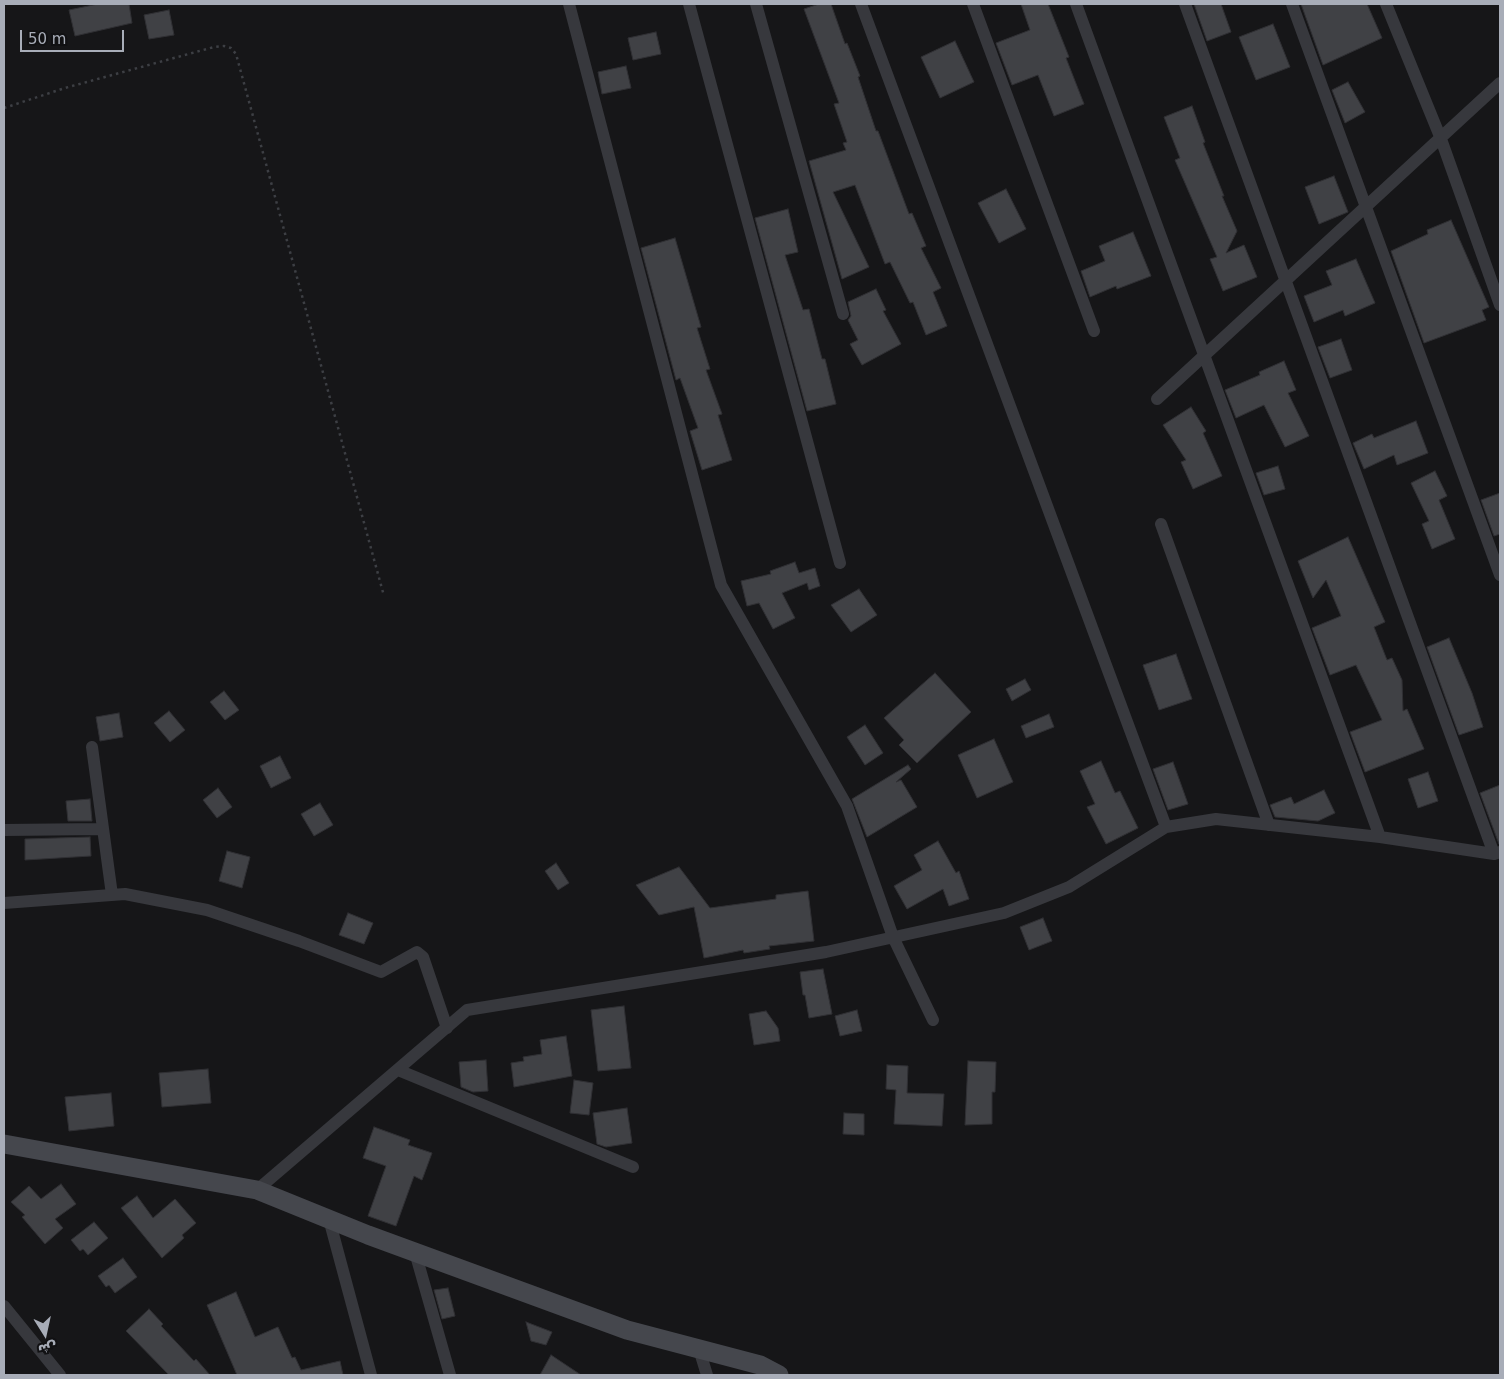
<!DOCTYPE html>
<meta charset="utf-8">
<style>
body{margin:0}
#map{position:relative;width:1504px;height:1379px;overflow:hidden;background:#161618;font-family:"DejaVu Sans",Vazirmatn,sans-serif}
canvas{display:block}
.frame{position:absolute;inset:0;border:5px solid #a8adb8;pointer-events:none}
.north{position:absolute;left:20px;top:1309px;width:50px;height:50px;-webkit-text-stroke:4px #111113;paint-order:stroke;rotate:170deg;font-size:14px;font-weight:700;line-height:20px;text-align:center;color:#a8adb8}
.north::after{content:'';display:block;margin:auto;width:18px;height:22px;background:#a8adb8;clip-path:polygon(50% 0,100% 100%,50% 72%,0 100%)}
.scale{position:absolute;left:20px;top:30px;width:104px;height:22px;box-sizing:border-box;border:2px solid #a8adb8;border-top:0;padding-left:6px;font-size:15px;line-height:18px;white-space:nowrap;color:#a8adb8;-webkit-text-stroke:4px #111113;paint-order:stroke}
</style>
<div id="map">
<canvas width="1504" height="1379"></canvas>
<div class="frame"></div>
<div class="north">ش</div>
<div class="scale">50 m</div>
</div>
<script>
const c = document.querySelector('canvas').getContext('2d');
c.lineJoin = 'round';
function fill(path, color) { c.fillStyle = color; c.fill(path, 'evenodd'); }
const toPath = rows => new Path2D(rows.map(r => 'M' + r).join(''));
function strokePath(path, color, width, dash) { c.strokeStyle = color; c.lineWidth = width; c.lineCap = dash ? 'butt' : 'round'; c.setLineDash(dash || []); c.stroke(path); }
const building = toPath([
 [98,4,129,4,132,23,75,36,69,10,98,4],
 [819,4,831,4,845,44,847,43,860,76,858,77,876,131,878,131,909,214,912,213,926,246,921,248,941,288,933,292,947,326,926,335,913,302,910,303,890,262,885,264,855,185,833,192,869,267,842,279,809,161,846,150,843,143,847,142,834,104,839,103,804,9,819,4],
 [1021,4,1048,4,1069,57,1066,58,1084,104,1054,116,1038,75,1012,85,996,43,1030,30,1021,4],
 [1194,4,1221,4,1231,32,1207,41,1194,4],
 [1301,4,1367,4,1382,38,1323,65,1301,4],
 [169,10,174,35,149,39,144,15,169,10],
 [1273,24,1290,67,1256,80,1239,37,1273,24],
 [656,32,661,54,633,60,628,38,656,32],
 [955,41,974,82,940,98,921,57,955,41],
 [626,66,631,88,602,94,598,72,626,66],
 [1348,82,1365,112,1345,123,1332,90,1348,82],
 [1192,106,1205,142,1203,143,1224,196,1222,196,1237,231,1226,253,1244,245,1257,277,1223,291,1210,259,1217,257,1175,160,1180,158,1164,117,1192,106],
 [1334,176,1348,212,1319,224,1305,187,1334,176],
 [1006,189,1026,229,999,243,978,203,1006,189],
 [788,209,798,252,785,255,803,310,809,309,822,359,825,359,836,404,807,411,755,218,788,209],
 [1451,220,1489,307,1482,310,1486,320,1424,343,1391,251,1428,234,1427,230,1451,220],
 [1133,232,1151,276,1117,289,1116,286,1090,297,1081,271,1105,261,1099,246,1133,232],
 [675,238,701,327,697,328,710,369,706,370,722,414,718,415,732,460,702,470,690,431,698,428,680,378,676,380,641,248,675,238],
 [1356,259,1375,303,1345,316,1343,310,1314,322,1304,296,1332,285,1326,271,1356,259],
 [876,289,886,310,883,311,901,344,862,365,850,344,858,340,848,320,851,316,848,302,876,289],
 [1341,339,1352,370,1330,378,1318,347,1341,339],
 [1284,361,1296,390,1288,393,1309,436,1285,447,1264,405,1236,418,1225,390,1260,375,1259,372,1284,361],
 [1191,407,1206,431,1203,433,1222,476,1193,489,1181,462,1186,460,1163,425,1191,407],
 [1416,421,1428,453,1397,465,1394,455,1364,469,1353,443,1372,434,1374,438,1416,421],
 [1278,466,1285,489,1264,495,1256,473,1278,466],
 [1435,471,1447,496,1439,500,1455,539,1432,549,1422,524,1429,521,1411,483,1435,471],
 [1500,493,1500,534,1494,536,1481,500,1500,493],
 [1348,537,1385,622,1374,627,1387,660,1392,658,1402,680,1403,711,1407,709,1424,749,1365,772,1350,732,1382,720,1356,665,1330,675,1312,628,1341,616,1326,580,1313,598,1298,561,1348,537],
 [795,562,799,573,815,568,820,586,809,590,807,583,782,593,795,618,773,629,759,603,747,606,741,581,771,574,770,571,795,562],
 [859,589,877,615,851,632,831,605,859,589],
 [1449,638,1472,693,1483,727,1459,735,1427,647,1449,638],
 [1176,654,1192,699,1159,710,1143,665,1176,654],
 [935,673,971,712,917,763,899,745,904,740,884,718,935,673],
 [1025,679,1031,690,1012,701,1006,689,1025,679],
 [224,691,239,710,225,720,210,702,224,691],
 [169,711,185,730,170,742,154,723,169,711],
 [119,713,123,737,100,741,96,717,119,713],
 [1049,714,1054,727,1026,738,1021,726,1049,714],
 [865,725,883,753,865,765,847,737,865,725],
 [994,739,1013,782,977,798,958,755,994,739],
 [280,756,291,778,271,788,260,766,280,756],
 [1101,761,1115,793,1120,791,1138,828,1106,844,1087,807,1095,804,1080,771,1101,761],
 [1173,762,1188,804,1168,810,1153,769,1173,762],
 [908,765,911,769,896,782,901,780,917,807,867,837,852,799,908,765],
 [1428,772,1438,801,1418,808,1408,779,1428,772],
 [1500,785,1500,844,1499,844,1480,793,1500,785],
 [218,788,232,807,217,818,203,800,218,788],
 [1324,790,1335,813,1318,821,1275,817,1270,805,1291,797,1294,804,1324,790],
 [90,799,92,821,68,821,66,801,90,799],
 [320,803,333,825,314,836,301,814,320,803],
 [90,837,91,856,25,860,25,839,90,837],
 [938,841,956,873,959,871,969,899,949,906,943,889,907,909,894,886,922,870,914,855,938,841],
 [227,851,250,857,242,888,219,881,227,851],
 [556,863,569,883,558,890,545,871,556,863],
 [679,867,710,908,776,899,776,895,808,891,814,941,769,946,770,949,744,953,743,950,704,958,694,907,659,915,636,885,679,867],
 [348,913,373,923,364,944,339,935,348,913],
 [1043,918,1052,941,1029,950,1020,927,1043,918],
 [823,969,832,1014,809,1018,805,995,803,995,800,972,823,969],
 [624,1006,631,1068,598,1071,591,1010,624,1006],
 [857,1010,862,1031,840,1036,835,1016,857,1010],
 [766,1011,778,1028,780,1041,754,1045,749,1014,766,1011],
 [566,1036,572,1076,514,1087,511,1063,524,1061,523,1057,542,1054,540,1040,566,1036],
 [486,1060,488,1091,473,1092,461,1087,459,1062,486,1060],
 [968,1061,996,1062,995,1092,992,1092,992,1124,965,1125,968,1061],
 [887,1065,908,1066,907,1093,944,1094,942,1126,894,1124,896,1090,886,1089,887,1065],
 [208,1069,211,1103,162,1107,159,1073,208,1069],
 [574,1080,593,1083,589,1115,570,1113,574,1080],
 [111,1093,114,1126,69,1131,65,1097,111,1093],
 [627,1108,632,1143,606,1147,597,1144,593,1113,627,1108],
 [844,1113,864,1114,864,1135,843,1134,844,1113],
 [374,1127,410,1140,408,1145,432,1153,422,1180,414,1176,396,1226,368,1216,386,1166,363,1158,374,1127],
 [61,1184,76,1204,55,1219,63,1228,45,1244,22,1217,25,1215,11,1202,29,1186,41,1199,61,1184],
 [137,1196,153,1218,175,1199,196,1223,182,1235,184,1238,162,1258,121,1208,137,1196],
 [94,1222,108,1238,88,1255,83,1249,80,1251,71,1240,94,1222],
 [123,1258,137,1277,115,1293,109,1285,106,1287,98,1276,123,1258],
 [448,1288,455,1316,442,1319,434,1290,448,1288],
 [236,1292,255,1337,278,1327,292,1358,295,1357,301,1370,340,1361,343,1375,237,1375,207,1305,236,1292],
 [149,1309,163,1324,161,1326,194,1361,196,1359,210,1375,169,1375,126,1331,149,1309],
 [526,1322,552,1332,546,1345,531,1341,526,1322],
 [551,1355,581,1375,540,1375,551,1355]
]);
fill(building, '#404145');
strokePath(building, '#303034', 1);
strokePath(toPath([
 [4,108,65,88,214,47,224,46,231,48,236,54,384,596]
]), '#3d3f44', 2.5, [2.5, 4]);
strokePath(toPath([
 [569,4,721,585,847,806,893,937,933,1020],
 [689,4,840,563],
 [756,4,843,314],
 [861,4,1166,827],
 [973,4,1094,331],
 [1076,4,1380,837],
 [1185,4,1494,854],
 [1292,4,1500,575],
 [1386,4,1441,139,1500,305],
 [1157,399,1500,83],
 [1161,524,1269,825],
 [92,747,112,895],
 [4,830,103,829],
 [4,903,125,894,207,910,299,941,381,972,417,952,423,957,447,1028],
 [398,1070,633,1167],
 [257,1190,467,1010,826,952,1004,913,1069,887,1166,827,1216,819,1380,837,1494,854,1500,852],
 [329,1219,371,1375],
 [415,1252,450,1375],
 [4,1306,60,1375],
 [699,1349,707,1375]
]), '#37383d', 12);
strokePath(toPath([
 [4,1144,257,1190,368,1235,627,1330,760,1365,779,1375]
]), '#45474d', 19);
</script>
